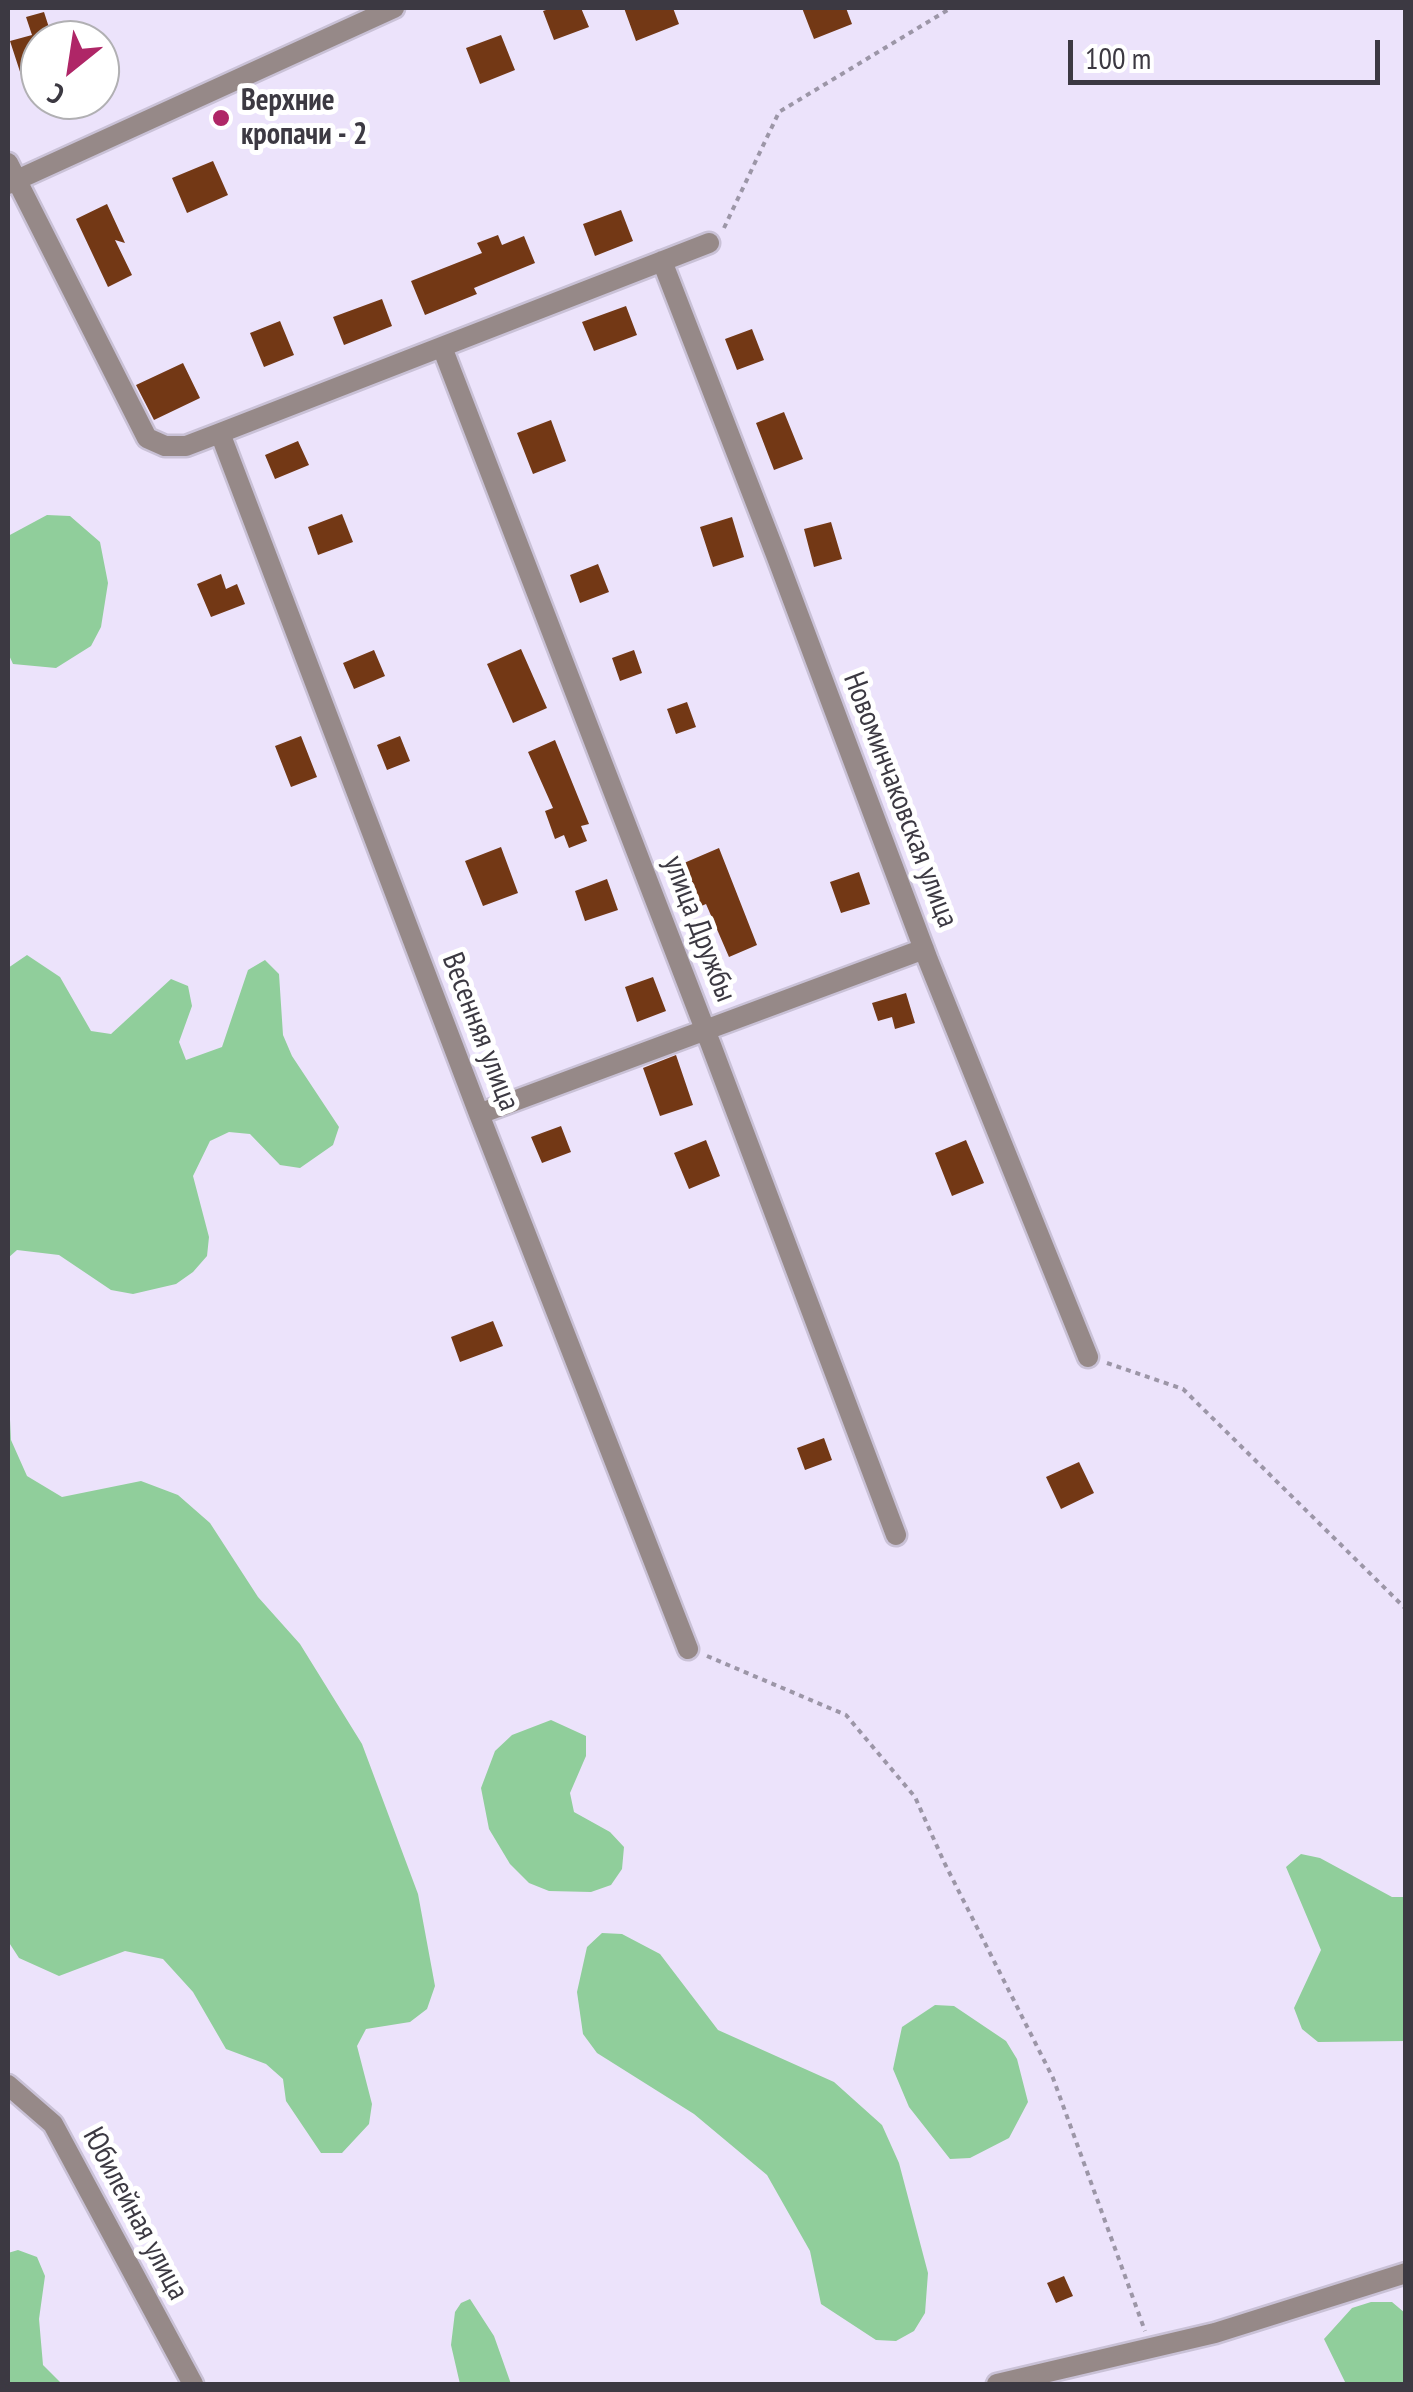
<!DOCTYPE html>
<meta charset="utf-8">
<style>
body{margin:0}
#map{position:relative;width:1413px;height:2392px;overflow:hidden;background:#ece3fb;font-family:"PT Sans Narrow",sans-serif}
canvas{display:block}
.frame{position:absolute;inset:0;border:10px solid #3c3942;pointer-events:none}
.north{position:absolute;left:20px;top:20px;width:100px;height:100px;box-sizing:border-box;background:#fff;border:2px solid #b1b0b3;border-radius:50%;rotate:210deg;font-size:28px;font-weight:700;line-height:40px;text-align:center;color:#3c3942}
.north::after{content:'';display:block;margin:auto;width:35px;height:45px;background:#af2667;clip-path:polygon(50% 0,100% 100%,50% 72%,0 100%)}
.scale{position:absolute;left:1068px;top:40px;width:312px;height:45px;box-sizing:border-box;border:5px solid #3c3942;border-top:0;padding-left:12px;font-size:30px;line-height:35px;white-space:nowrap;color:#3c3942;-webkit-text-stroke:8px #fff;paint-order:stroke}
</style>
<div id="map">
<canvas width="1413" height="2392"></canvas>
<div class="frame"></div>
<div class="north">С</div>
<div class="scale">100 m</div>
</div>
<script>
const c = document.querySelector('canvas').getContext('2d');
c.lineJoin = 'round';
function fill(path, color) { c.fillStyle = color; c.fill(path, 'evenodd'); }
const toPath = rows => new Path2D(rows.map(r => 'M' + r).join(''));
function strokePath(path, color, width, dash) { c.strokeStyle = color; c.lineWidth = width; c.lineCap = dash ? 'butt' : 'round'; c.setLineDash(dash || []); c.stroke(path); }
function drawText(font, color, halo, rows, align = 'center') {
  c.font = font + ' "PT Sans Narrow",sans-serif'; c.lineWidth = 10; c.setLineDash([]); c.textBaseline = 'middle'; c.strokeStyle = halo; c.fillStyle = color; for (const [text, x, y, turn = 0] of rows) {
    c.save(); c.translate(x, y); c.rotate((+turn || 0) * Math.PI / 180); c.textAlign = isNaN(turn) ? turn : align; if (halo) c.strokeText(text, 0, 0); c.fillText(text, 0, 0); c.restore();
  }
}
fill(toPath([
 [47,515,70,516,100,542,108,583,101,627,91,646,56,668,13,664,8,653,8,536],
 [27,955,60,977,91,1031,111,1034,171,979,188,986,192,1006,179,1042,186,1060,222,1047,248,970,265,960,279,974,283,1035,292,1056,339,1127,333,1145,300,1168,280,1165,250,1134,229,1132,210,1141,193,1176,209,1237,207,1256,193,1272,176,1284,133,1294,111,1290,59,1255,17,1250,8,1258,8,968],
 [8,1379,11,1440,27,1476,62,1497,141,1481,178,1495,210,1523,258,1597,300,1644,362,1744,418,1894,435,1986,427,2009,410,2022,366,2029,357,2046,372,2104,369,2124,342,2153,321,2153,286,2101,283,2079,266,2064,226,2049,193,1992,163,1959,125,1951,59,1976,19,1958,8,1941],
 [551,1720,586,1736,586,1756,570,1793,574,1812,610,1832,624,1847,622,1869,611,1885,591,1892,549,1891,529,1883,510,1864,489,1829,481,1788,495,1751,512,1735],
 [1301,1854,1320,1858,1392,1897,1405,1897,1405,2041,1318,2042,1302,2029,1294,2008,1321,1950,1286,1867],
 [602,1933,622,1934,660,1954,718,2030,834,2082,882,2125,899,2163,928,2273,925,2313,914,2331,896,2341,876,2340,821,2304,810,2251,767,2175,694,2114,597,2053,583,2034,577,1992,587,1947],
 [935,2005,954,2006,1006,2041,1017,2059,1028,2102,1009,2138,970,2158,950,2159,909,2107,893,2069,902,2027],
 [18,2250,37,2257,45,2276,39,2319,43,2365,62,2384,8,2384,8,2253],
 [470,2299,494,2336,511,2384,460,2384,451,2345,455,2312,461,2303],
 [1371,2302,1392,2302,1405,2313,1405,2384,1346,2384,1324,2339,1352,2308]
]), '#90ce9b');
fill(toPath([
 [552,8,581,8,589,27,554,40,543,11],
 [624,8,673,8,679,24,636,41],
 [802,8,846,8,852,24,814,39],
 [44,12,53,40,40,40,40,76,23,81,10,41,32,35,26,17],
 [501,35,515,70,480,84,466,48],
 [213,161,228,195,187,213,172,178],
 [107,204,125,243,115,240,132,275,108,287,76,219],
 [621,210,633,241,595,256,583,224],
 [498,235,502,245,524,236,535,263,474,288,477,294,425,315,411,281,482,253,477,243],
 [382,299,392,326,344,345,333,317],
 [626,306,637,335,594,351,582,322],
 [280,321,294,355,264,367,250,333],
 [752,329,764,360,737,370,725,339],
 [183,363,200,398,154,420,136,385],
 [784,412,803,459,774,470,756,423],
 [551,420,566,461,533,474,517,433],
 [298,441,309,465,275,479,265,455],
 [342,514,353,542,318,555,308,527],
 [732,517,744,557,713,567,700,527],
 [831,522,842,559,814,567,804,529],
 [598,564,609,592,580,603,570,575],
 [221,574,226,589,237,584,245,604,211,617,197,584],
 [521,649,547,708,513,723,487,664],
 [374,650,385,676,354,689,343,663],
 [634,650,642,673,620,681,612,658],
 [687,702,696,727,676,734,667,709],
 [301,736,317,777,291,787,275,746],
 [400,736,410,761,387,770,377,745],
 [555,740,589,824,581,826,587,841,569,848,564,835,555,839,545,811,553,808,528,752],
 [501,847,518,893,483,906,465,861],
 [719,848,757,945,729,957,706,904,695,909,677,866],
 [859,872,870,904,841,913,830,882],
 [607,879,618,910,585,921,575,891],
 [653,977,666,1011,637,1022,625,987],
 [906,993,915,1023,895,1029,892,1017,878,1021,872,1003],
 [676,1055,693,1105,660,1116,643,1068],
 [561,1126,571,1152,542,1163,531,1137],
 [706,1140,720,1176,689,1189,674,1153],
 [966,1140,984,1183,952,1196,935,1153],
 [493,1321,503,1346,460,1362,451,1337],
 [824,1438,832,1460,805,1470,797,1448],
 [1079,1462,1094,1493,1061,1509,1046,1477],
 [1064,2276,1073,2296,1056,2303,1047,2283]
]), '#733815');
const street = toPath([
 [8,163,147,438,165,446,186,446,220,433,709,243],
 [8,184,394,8],
 [662,261,776,555,928,960,1088,1357],
 [442,347,711,1045,896,1535],
 [220,433,479,1114,688,1649],
 [479,1114,924,949],
 [8,2085,53,2124,193,2384],
 [997,2384,1215,2333,1406,2273]
]);
strokePath(street, '#c9c1d6', 25);
strokePath(toPath([
 [724,228,779,112,951,8],
 [1107,1363,1183,1389,1406,1609],
 [707,1656,846,1715,915,1797,944,1862,1053,2078,1145,2331]
]), '#9c96a7', 4, [5, 5]);
strokePath(street, '#968988', 20);
for (const [x, y, r, color] of [
 [221,118,10,"#af2667"]
]) { const dot = new Path2D(); dot.arc(x, y, r, 0, 2 * Math.PI); c.fillStyle = color; c.fill(dot); strokePath(dot, '#fff', 4); }
drawText('bold 30px', '#3c3942', '#fff', [
 ["Верхние",241,101],
 ["кропачи - 2",241,135]
], 'left');
drawText('30px', '#3c3942', '#fff', [
 ["Новоминчаковская улица",900,800,69],
 ["улица Дружбы",699,929,69],
 ["Весенняя улица",480,1032,69],
 ["Юбилейная улица",135,2214,62]
]);
</script>
